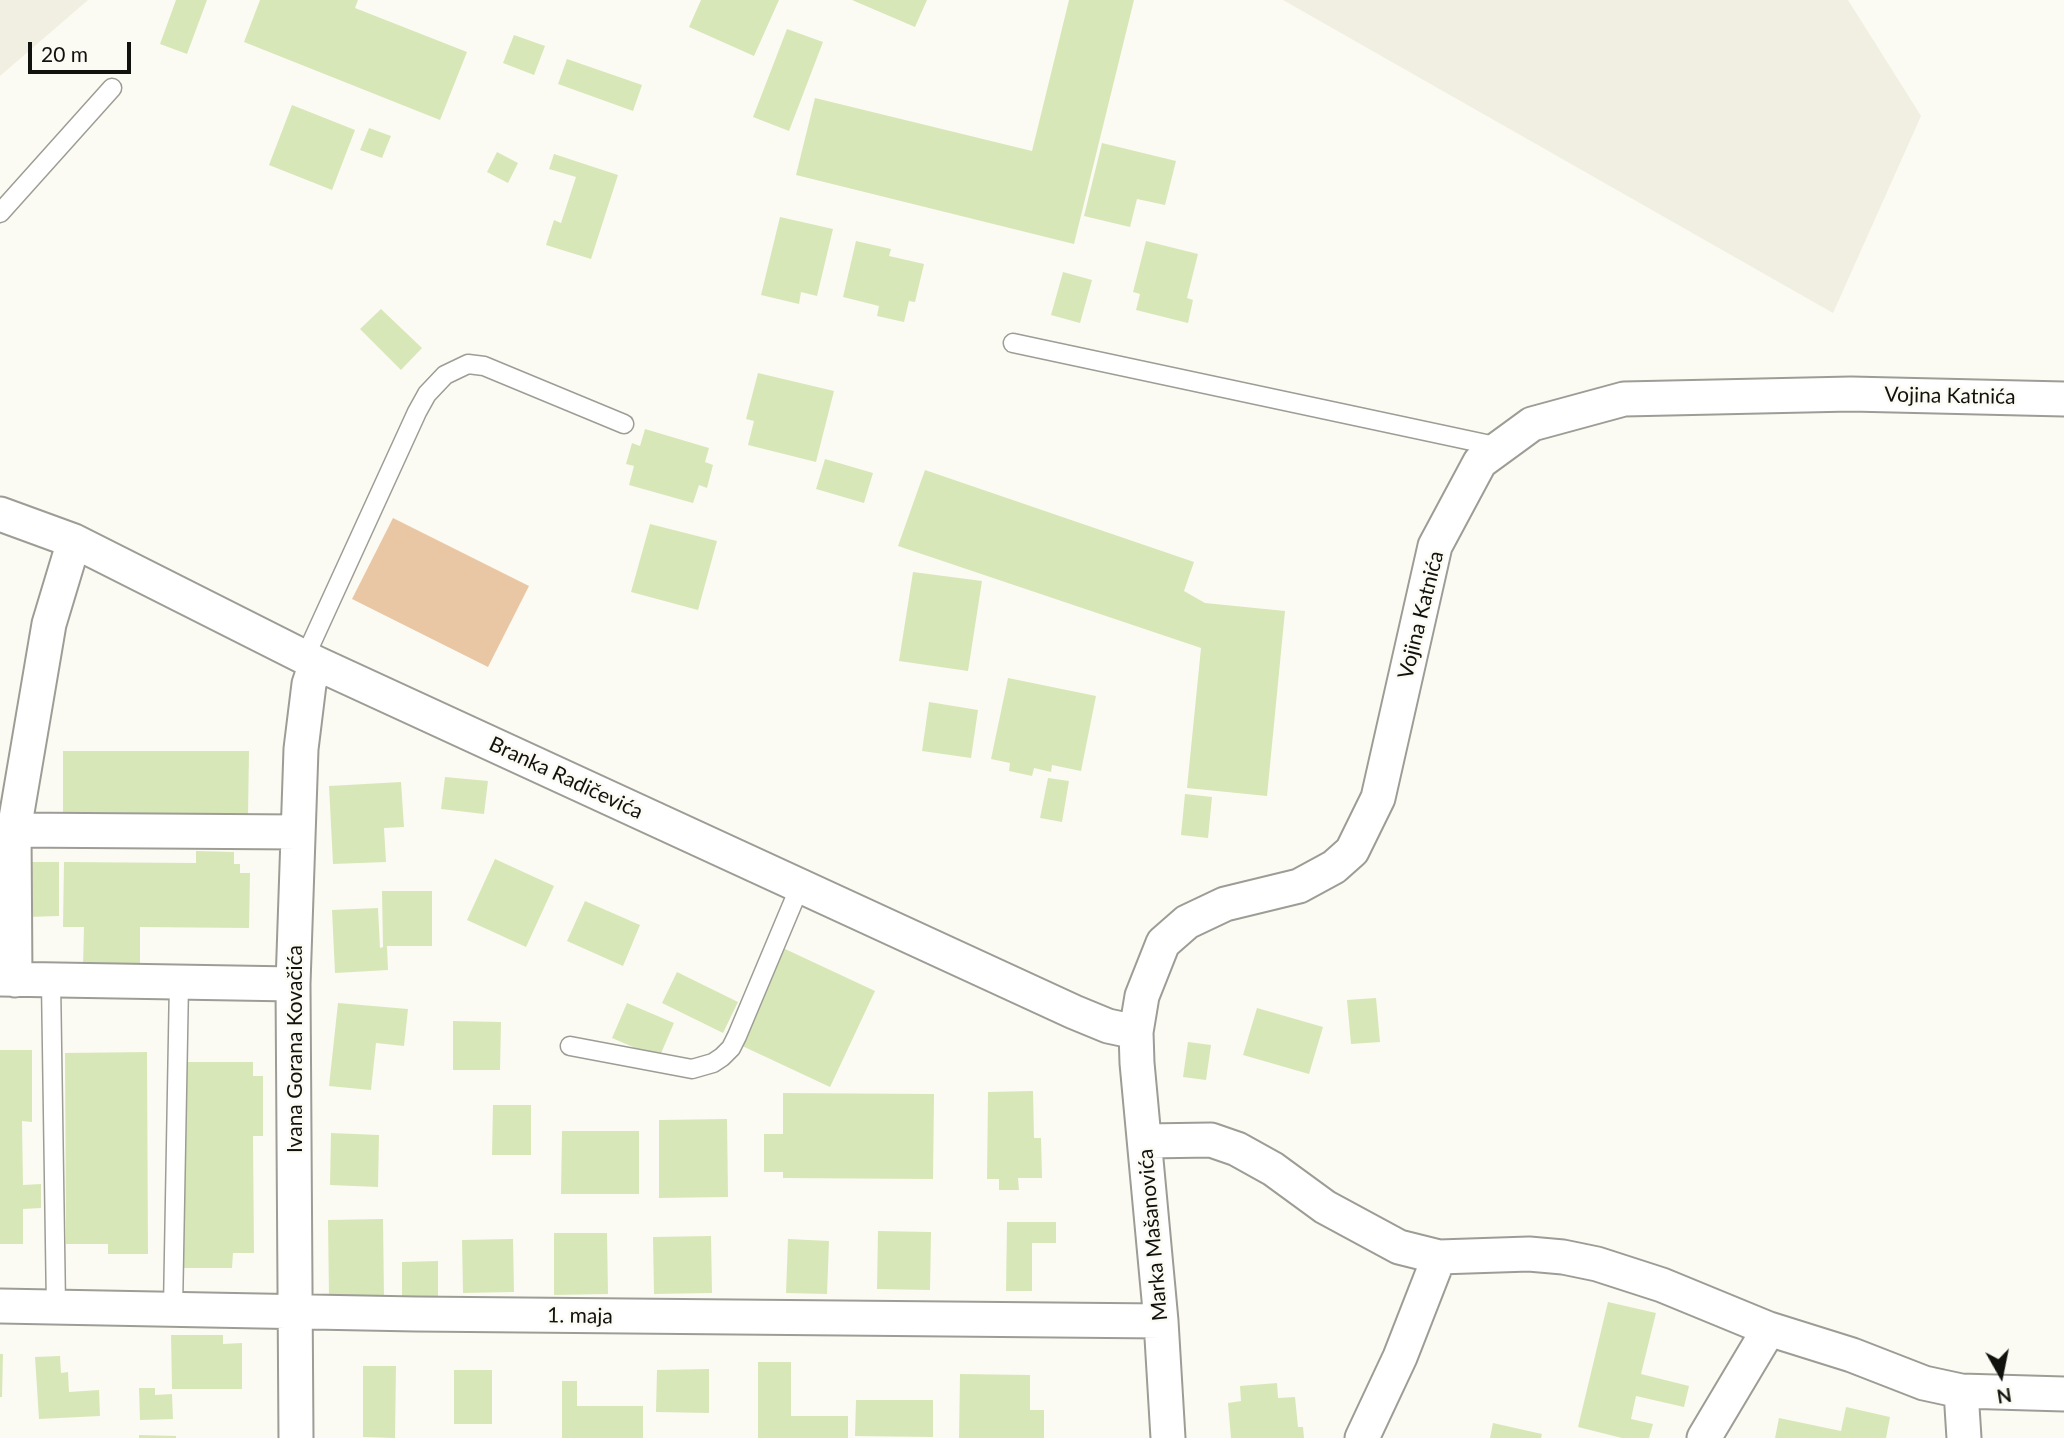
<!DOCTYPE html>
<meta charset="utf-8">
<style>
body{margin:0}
#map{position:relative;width:2064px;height:1438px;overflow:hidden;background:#fbfbf3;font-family:Lato,sans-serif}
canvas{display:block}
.north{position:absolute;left:1966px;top:1340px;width:70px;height:70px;-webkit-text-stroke:5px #fbfbf3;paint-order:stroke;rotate:171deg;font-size:19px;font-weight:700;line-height:28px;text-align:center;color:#11110e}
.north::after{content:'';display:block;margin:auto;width:24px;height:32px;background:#11110e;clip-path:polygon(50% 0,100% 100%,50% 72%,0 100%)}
.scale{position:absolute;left:28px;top:42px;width:103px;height:32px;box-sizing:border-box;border:4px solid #11110e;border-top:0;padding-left:9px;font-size:21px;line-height:24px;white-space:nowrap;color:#11110e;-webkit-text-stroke:5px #fbfbf3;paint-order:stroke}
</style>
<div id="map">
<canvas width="2064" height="1438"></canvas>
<div class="north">N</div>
<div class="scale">20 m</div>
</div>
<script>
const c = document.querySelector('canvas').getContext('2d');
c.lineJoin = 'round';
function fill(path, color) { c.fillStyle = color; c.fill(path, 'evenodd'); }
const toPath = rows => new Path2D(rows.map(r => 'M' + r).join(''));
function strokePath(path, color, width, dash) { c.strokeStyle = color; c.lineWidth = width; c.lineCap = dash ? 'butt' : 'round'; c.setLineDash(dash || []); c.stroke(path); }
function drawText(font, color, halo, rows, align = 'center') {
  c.font = font + ' Lato,sans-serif'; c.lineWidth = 5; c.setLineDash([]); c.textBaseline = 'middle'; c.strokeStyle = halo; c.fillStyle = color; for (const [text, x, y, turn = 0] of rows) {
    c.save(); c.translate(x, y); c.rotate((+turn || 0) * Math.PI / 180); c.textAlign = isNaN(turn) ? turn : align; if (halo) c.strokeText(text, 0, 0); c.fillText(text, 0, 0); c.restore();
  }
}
fill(toPath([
 [0,0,88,0,0,76],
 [1283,0,1848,0,1921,116,1833,313]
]), '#f0efe1');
fill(toPath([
 [393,518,529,586,488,667,352,599]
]), '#eac7a4');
fill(toPath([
 [176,0,207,0,187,54,160,44],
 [260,0,358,0,355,8,467,52,440,120,244,42],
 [701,0,779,0,754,56,689,27],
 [852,0,927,0,915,27],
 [1069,0,1134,0,1074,244,796,175,815,98,1032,151],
 [787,29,823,42,789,131,753,117],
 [514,35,545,46,534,75,503,63],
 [567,59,642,85,633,111,558,84],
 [292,105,355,130,332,190,269,165],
 [369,128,391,136,382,158,360,150],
 [1102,143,1176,161,1165,205,1137,199,1130,227,1084,216],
 [497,152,518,163,508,183,487,172],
 [554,154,618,175,591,259,546,245,554,220,561,223,576,177,549,169],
 [780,217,833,229,817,296,801,292,799,304,761,295],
 [856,241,891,249,889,256,924,264,915,302,909,301,904,322,877,316,879,306,843,297],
 [1146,241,1198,254,1187,298,1193,300,1188,323,1136,310,1140,294,1133,292],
 [1063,272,1092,280,1080,323,1051,315],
 [381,309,422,348,401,370,360,329],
 [758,373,834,391,816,462,748,445,754,421,746,419],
 [645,429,709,448,705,462,713,465,707,488,699,485,693,503,629,485,634,466,626,464,632,443,640,446],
 [825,459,873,473,864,503,816,489],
 [925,470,1194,562,1184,591,1205,603,1285,611,1267,796,1187,788,1201,648,898,546],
 [650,524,717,541,698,610,631,592],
 [913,572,982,581,968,671,899,661],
 [1008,678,1096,696,1081,771,1052,765,1051,772,1034,768,1032,776,1009,771,1010,763,991,759],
 [929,702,978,710,971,758,922,751],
 [63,751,249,751,248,815,63,814],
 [445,777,488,781,484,814,441,809],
 [1048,778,1069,781,1062,822,1040,818],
 [401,782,404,827,384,828,386,862,333,864,329,786],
 [1185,794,1212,797,1208,838,1181,835],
 [196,851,234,852,234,864,240,864,240,873,250,873,249,928,140,927,140,966,83,966,84,927,63,927,64,862,196,863],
 [495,859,554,886,526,947,467,920],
 [25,862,59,862,59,916,26,917],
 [382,891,432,891,432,946,387,946,388,970,335,973,332,910,378,908,380,948,383,947],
 [585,901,640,925,623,966,567,941],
 [783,948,875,991,830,1087,738,1044],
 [677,972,738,1002,723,1033,662,1003],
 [1376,998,1380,1042,1351,1044,1347,1000],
 [338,1003,408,1009,404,1046,376,1043,371,1090,329,1086],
 [627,1003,674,1023,659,1058,612,1038],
 [1257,1008,1323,1027,1309,1074,1243,1055],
 [453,1021,501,1022,500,1070,453,1070],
 [1188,1042,1211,1045,1206,1080,1183,1077],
 [0,1050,32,1050,32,1122,22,1121,23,1185,41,1184,41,1208,23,1209,23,1244,0,1244],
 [147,1052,148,1254,108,1254,108,1244,66,1244,65,1053],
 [184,1062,253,1062,253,1076,263,1076,263,1136,253,1136,254,1253,233,1253,232,1268,184,1268],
 [1033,1091,1034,1138,1041,1138,1042,1178,1018,1178,1019,1190,999,1190,999,1179,987,1179,988,1092],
 [783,1093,934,1094,933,1179,783,1178,783,1172,764,1172,764,1134,783,1134],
 [493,1105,531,1105,531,1155,492,1155],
 [727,1119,728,1197,659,1198,659,1120],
 [562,1131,639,1131,639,1194,561,1194],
 [331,1133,379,1135,378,1187,330,1185],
 [383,1219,384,1297,329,1298,328,1220],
 [1007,1222,1056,1222,1056,1243,1032,1243,1032,1291,1006,1291],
 [878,1231,931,1232,930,1290,877,1289],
 [554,1233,607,1233,608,1294,554,1295],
 [711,1236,712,1293,654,1294,653,1237],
 [513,1239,514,1292,463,1293,462,1240],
 [788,1239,829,1241,827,1294,786,1293],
 [438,1261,438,1301,402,1302,402,1262],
 [1608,1302,1656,1313,1641,1374,1689,1386,1684,1407,1636,1396,1631,1419,1653,1424,1649,1438,1622,1438,1578,1427],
 [171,1335,223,1335,223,1344,242,1343,242,1389,172,1389],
 [0,1354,3,1354,2,1397,0,1397],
 [60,1356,61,1373,68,1372,69,1392,99,1390,100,1416,39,1419,35,1357],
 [758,1362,791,1362,791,1416,848,1416,848,1438,758,1438],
 [363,1366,396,1366,395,1438,363,1437],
 [709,1369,709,1413,656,1412,657,1370],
 [454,1370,492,1370,492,1424,454,1424],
 [960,1374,1030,1375,1030,1410,1044,1410,1044,1438,959,1438],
 [562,1381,577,1381,577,1406,643,1406,643,1438,562,1438],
 [1277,1383,1278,1398,1295,1397,1298,1427,1303,1427,1304,1438,1231,1438,1228,1403,1241,1401,1240,1386],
 [139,1388,155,1388,155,1395,172,1394,173,1419,140,1420],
 [856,1400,933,1400,933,1437,855,1436],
 [1846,1407,1890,1417,1886,1438,1775,1438,1779,1418,1841,1431],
 [1493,1423,1542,1434,1541,1438,1490,1438],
 [139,1435,176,1436,176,1438,139,1438]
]), '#d8e7b8');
const service = toPath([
 [0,213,112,88],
 [1013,343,1500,447],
 [305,657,417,412,427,394,445,375,468,364,484,366,624,424],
 [51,981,56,1307],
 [570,1046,692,1069,713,1063,722,1057,731,1048,737,1036,800,886],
 [173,1309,179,982]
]);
const minor = toPath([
 [0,514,74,541,316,663,1074,1012,1108,1026,1136,1032],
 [14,830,298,832],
 [0,979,293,984],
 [15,980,14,830,49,624,74,541],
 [1146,1141,1211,1140,1237,1149,1273,1169,1325,1207,1399,1247,1439,1257,1529,1254,1563,1257,1597,1264,1662,1285,1769,1329,1852,1355,1924,1383,1961,1391,2064,1394],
 [0,1306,416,1314,1161,1321],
 [1961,1391,1964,1438],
 [296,1438,293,984,301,749,309,684,316,663],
 [1168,1438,1161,1321,1137,1063,1136,1032,1142,996,1163,943,1187,922,1225,904,1299,886,1334,867,1352,851,1378,798,1435,546,1480,462,1532,424,1624,399,1851,394,2064,399],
 [1362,1438,1400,1357,1439,1257],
 [1704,1438,1769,1329]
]);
strokePath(service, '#9d9d96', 21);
strokePath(minor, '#9d9d96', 37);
strokePath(service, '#fff', 18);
strokePath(minor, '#fff', 33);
drawText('21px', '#11110e', '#fbfbf3', [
 ["Vojina Katnića",1950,396,1],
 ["Vojina Katnića",1421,615,-76],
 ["Branka Radičevića",566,778,25],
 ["Ivana Gorana Kovačića",295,1049,-90],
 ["Marka Mašanovića",1153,1235,-95],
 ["1. maja",580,1316,1]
]);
</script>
